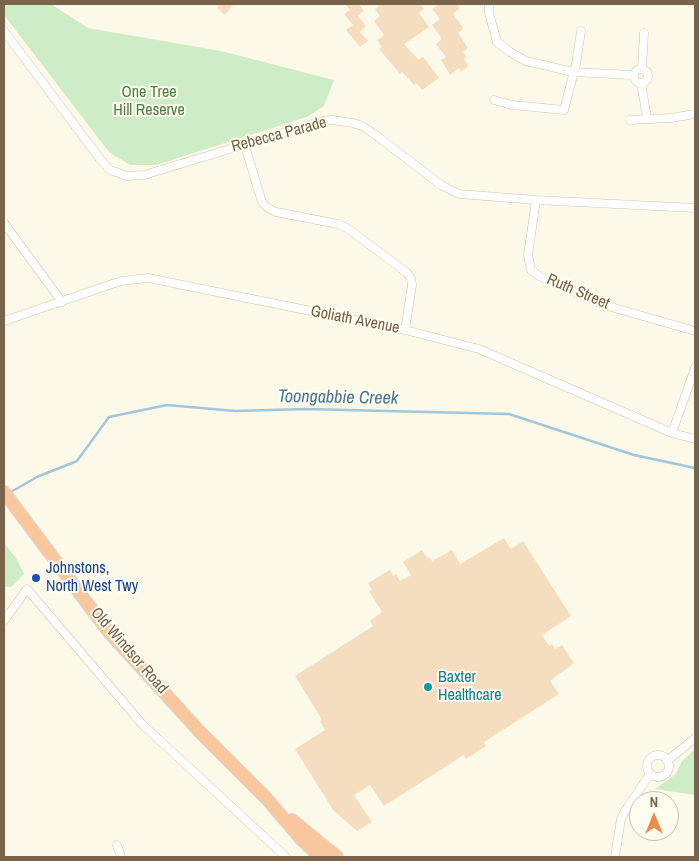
<!DOCTYPE html>
<style>
body{margin:0}
#map{position:relative;width:699px;height:861px;overflow:hidden;background:#fdf9e9;font-family:"Archivo Narrow",sans-serif}
canvas{display:block}
.frame{position:absolute;inset:0;border:5px solid #79644b;pointer-events:none}
.north{position:absolute;left:629px;top:791px;width:50px;height:50px;box-sizing:border-box;background:#fffcf0;border:1px solid #c9bfae;border-radius:50%;rotate:0deg;font-size:14px;font-weight:700;line-height:20px;text-align:center;color:#79644b}
.north::after{content:'';display:block;margin:auto;width:18px;height:22px;background:#ea8d4b;clip-path:polygon(50% 0,100% 100%,50% 72%,0 100%)}
</style>
<div id="map">
<canvas width="699" height="861"></canvas>
<div class="frame"></div>
<div class="north">N</div>
</div>
<script>
const c = document.querySelector('canvas').getContext('2d');
c.lineJoin = 'round';
function fill(path, color) { c.fillStyle = color; c.fill(path, 'evenodd'); }
const toPath = rows => new Path2D(rows.map(r => 'M' + r).join(''));
function strokePath(path, color, width, dash) { c.strokeStyle = color; c.lineWidth = width; c.lineCap = dash ? 'butt' : 'round'; c.setLineDash(dash || []); c.stroke(path); }
function drawText(font, color, halo, rows, align = 'center') {
  c.font = font + ' "Archivo Narrow",sans-serif'; c.lineWidth = 4; c.setLineDash([]); c.textBaseline = 'middle'; c.strokeStyle = halo; c.fillStyle = color; for (const [text, x, y, turn = 0] of rows) {
    c.save(); c.translate(x, y); c.rotate((+turn || 0) * Math.PI / 180); c.textAlign = isNaN(turn) ? turn : align; if (halo) c.strokeText(text, 0, 0); c.fillText(text, 0, 0); c.restore();
  }
}
fill(toPath([
 [4,4,51,4,88,28,221,51,334,80,324,106,307,117,156,165,130,165,109,152,4,15],
 [4,543,16,558,24,574,11,587,4,586],
 [695,749,695,795,655,789,676,774,682,761]
]), '#ceecc6');
strokePath(toPath([
 [9,493,37,477,77,461,109,417,167,405,235,411,306,409,509,414,634,455,695,468]
]), '#a2c7da', 2.5);
fill(toPath([
 [220,4,234,4,225,15,217,8],
 [345,4,359,4,364,11,358,16,366,26,360,32,368,41,360,47,346,30,353,25,344,14,350,10],
 [377,4,420,4,424,9,419,13,429,27,404,44,418,59,423,57,439,78,422,90,416,83,414,85,402,72,400,74,379,49,382,47,377,40,384,35,374,21,380,16,375,9,379,6],
 [439,4,456,4,460,8,453,14,462,26,463,29,458,33,468,48,463,52,467,57,464,59,468,66,461,72,459,68,450,75,441,60,446,57,436,44,442,39,432,25,440,19,432,9],
 [504,538,511,549,523,541,571,616,542,635,549,646,552,644,555,649,562,645,574,663,550,681,559,694,484,742,486,746,466,759,464,755,384,806,370,785,354,795,372,822,357,831,333,810,295,749,325,730,320,721,322,720,316,710,295,676,373,626,370,621,382,612,369,591,372,589,368,583,390,570,393,576,396,574,400,581,411,575,403,562,422,550,427,558,429,557,432,561,452,550,460,564]
]), '#f4debf');
const minor = toPath([
 [489,4,489,13,497,42,510,52,526,61,573,72,633,75],
 [4,31,100,159,110,170,127,176,144,175,322,121,332,120,353,123,362,126,373,133,441,185,459,194,536,200,695,208],
 '634 76a7 7 0 1 1 14 0a7 7 0 1 1-14 0Z',
 [642,69,644,33],
 [641,83,647,118],
 [494,100,512,105,564,110,576,64,581,31],
 [630,120,671,118,695,114],
 [244,143,262,202,268,208,276,212,338,224,347,228,406,272,411,278,412,285,405,330],
 [536,200,528,255,531,270,539,276,604,305,695,331],
 [4,223,62,302],
 [4,321,121,281,148,278,405,330,479,349,672,433,695,439],
 [672,433,695,368],
 [4,621,27,589,142,724,286,857],
 '647 766a11 11 0 1 1 22 0a11 11 0 1 1-22 0Z',
 [667,761,695,738],
 [117,845,121,857],
 [615,857,621,819,625,811,650,774]
]);
const highway = toPath([
 [4,492,108,631,200,732,267,799,301,839,320,857],
 [292,820,337,857]
]);
strokePath(minor, '#d0c3ad', 9);
strokePath(highway, '#dcd7d0', 14);
strokePath(minor, '#fff', 8);
strokePath(highway, '#f9c79e', 12);
for (const [x, y, r, color] of [
 [36,578,5,"#1a4fb4"],
 [428,687,5,"#0f9aa8"]
]) { const dot = new Path2D(); dot.arc(x, y, r, 0, 2 * Math.PI); c.fillStyle = color; c.fill(dot); strokePath(dot, '#fffcf0', 2); }
drawText('16px', '#498042', '#fffcf0', [
 ["One Tree",149,93],
 ["Hill Reserve",149,111]
]);
drawText('16px', '#79644b', '#fffcf0', [
 ["Rebecca Parade",279,135,-15],
 ["Ruth Street",578,292,23],
 ["Goliath Avenue",355,320,11],
 ["Old Windsor Road",129,651,49]
]);
drawText('16px', '#164399', '#fffcf0', [
 ["Johnstons,",46,569],
 ["North West Twy",46,587]
], 'left');
drawText('16px', '#0d838f', '#fffcf0', [
 ["Baxter",438,678],
 ["Healthcare",438,696]
], 'left');
drawText('italic 18px', '#467894', '#fffcf0', [
 ["Toongabbie Creek",338,398,1]
]);
</script>
